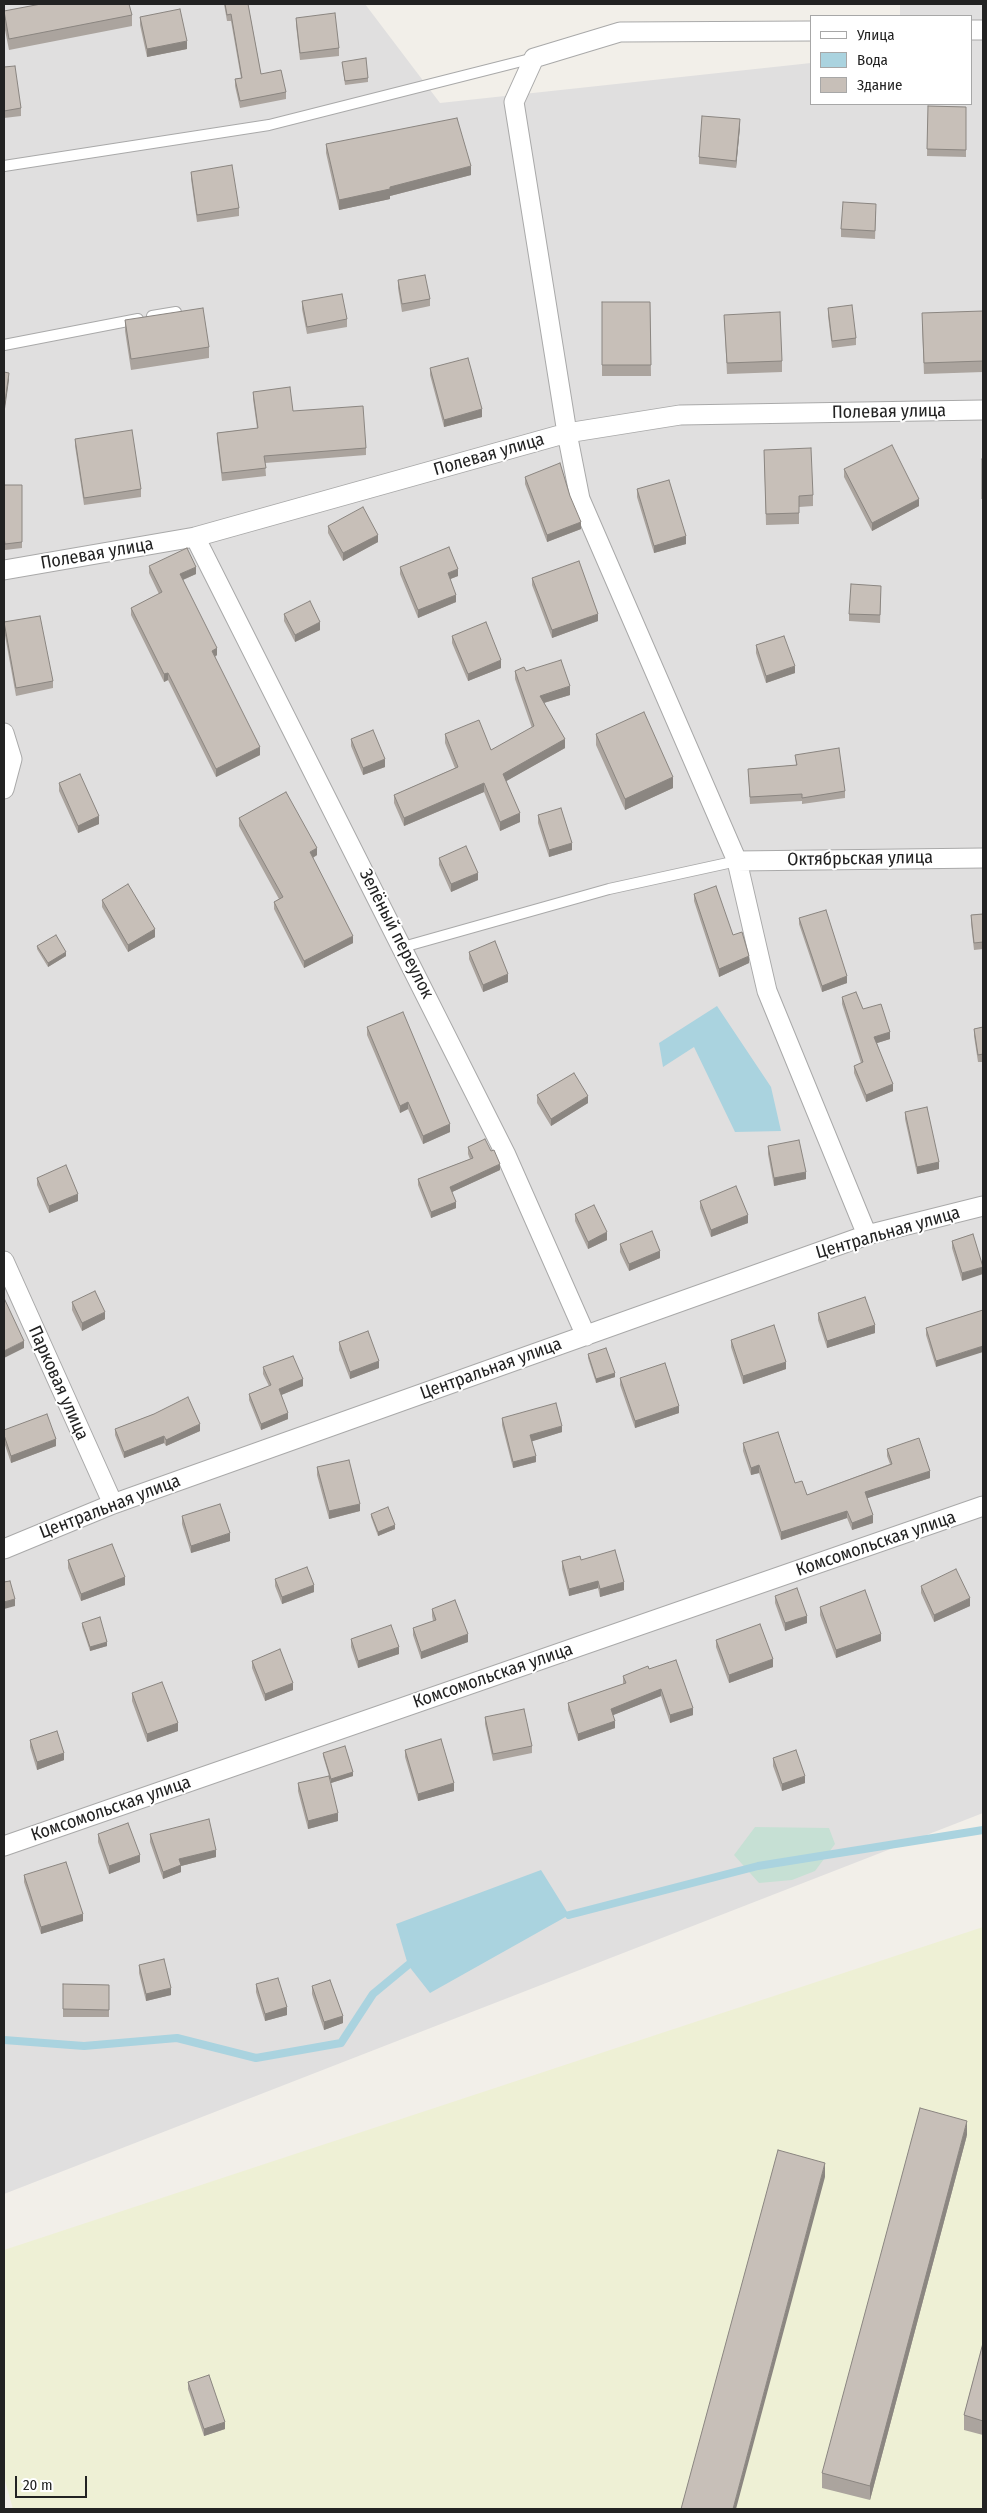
<!DOCTYPE html>
<meta charset="utf-8">
<style>
body{margin:0}
#map{position:relative;width:987px;height:2513px;overflow:hidden;background:#f2efe9;font-family:"Fira Sans Condensed",sans-serif}
canvas{display:block}
.frame{position:absolute;inset:0;border:5px solid #222;pointer-events:none}
.legend{position:absolute;left:810px;top:15px;width:162px;height:90px;box-sizing:border-box;background:#fff;border:1px solid #a7a7a7;margin:0;padding:6px 9px;list-style:none;font-size:15px;color:#222}
.legend li{display:flex;align-items:center;gap:10px;height:25px}
.legend b{width:25px;border:1px solid #a7a7a7}
.scale{position:absolute;left:15px;top:2476px;width:72px;height:22px;box-sizing:border-box;border:2px solid #222;border-top:0;padding-left:6px;font-size:15px;line-height:18px;white-space:nowrap;color:#222;-webkit-text-stroke:4px #fff;paint-order:stroke}
</style>
<div id="map">
<canvas width="987" height="2513"></canvas>
<div class="frame"></div>
<ul class="legend">
<li><b style="height:6px;background:#fff"></b>Улица</li>
<li><b style="height:14px;background:#aad3df"></b>Вода</li>
<li><b style="height:14px;background:#c7bfb8"></b>Здание</li>
</ul>
<div class="scale">20 m</div>
</div>
<script>
const c = document.querySelector('canvas').getContext('2d');
c.lineJoin = 'round';
function fill(path, color) { c.fillStyle = color; c.fill(path, 'evenodd'); }
const toPath = rows => new Path2D(rows.map(r => 'M' + r).join(''));
function strokePath(path, color, width, dash) { c.strokeStyle = color; c.lineWidth = width; c.lineCap = dash ? 'butt' : 'round'; c.setLineDash(dash || []); c.stroke(path); }
function drawText(font, color, halo, rows, align = 'center') {
  c.font = font + ' "Fira Sans Condensed",sans-serif'; c.lineWidth = 4; c.setLineDash([]); c.textBaseline = 'middle'; c.strokeStyle = halo; c.fillStyle = color; for (const [text, x, y, turn = 0] of rows) {
    c.save(); c.translate(x, y); c.rotate((+turn || 0) * Math.PI / 180); c.textAlign = isNaN(turn) ? turn : align; if (halo) c.strokeText(text, 0, 0); c.fillText(text, 0, 0); c.restore();
  }
}
fill(toPath([
 [4,4,365,4,440,103,811,63,811,104,971,104,971,16,900,16,900,4,983,4,983,1813,4,2194]
]), '#e0dfdf');
fill(toPath([
 [983,1927,983,2509,13,2509,4,2477,4,2250]
]), '#eef0d5');
fill(toPath([
 [755,1827,829,1828,835,1844,815,1871,792,1880,759,1883,734,1855]
]), '#c6e0d4');
fill(toPath([
 [717,1006,771,1087,781,1131,735,1132,694,1047,663,1067,659,1043],
 [541,1870,569,1915,430,1993,408,1965,396,1924]
]), '#aad3df');
strokePath(toPath([
 [569,1915,758,1866,983,1830],
 [4,2040,84,2046,177,2038,256,2058,341,2043,373,1994,408,1965]
]), '#aad3df', 8);
const service = toPath([
 [4,166,269,125,534,58],
 [152,316,176,312],
 [4,345,138,319],
 [403,947,609,889,737,861]
]);
const minor = toPath([
 [971,30,983,30],
 [811,31,620,32,534,58,514,102,567,433,580,499,737,861,767,991,867,1235],
 [195,537,506,1155,586,1336],
 [4,570,195,537,567,433,680,415,983,410],
 [4,733,12,759,4,789],
 [737,861,983,858],
 [4,1261,113,1504],
 [4,1549,113,1504,867,1235,983,1206],
 [4,1846,983,1506]
]);
strokePath(service, '#a9a9a9', 12);
strokePath(minor, '#a9a9a9', 21);
strokePath(service, '#fff', 10);
strokePath(minor, '#fff', 19);
fill(toPath([
 [224,4,248,4,261,74,286,92,286,99,240,108,235,86,235,79,241,78,231,21,227,21],
 [4,11,132,15,132,26,9,50,4,25],
 [140,17,187,49,147,57,140,25],
 [296,18,339,48,339,56,300,60,296,25],
 [342,62,368,78,368,82,345,85],
 [4,67,21,108,21,116,4,118],
 [928,106,966,107,966,157,927,156],
 [740,127,736,168,699,164,699,157],
 [326,144,471,175,390,196,390,199,339,210,326,153],
 [191,172,239,208,239,216,197,222,191,179],
 [876,211,875,239,841,237,841,229],
 [398,280,430,299,430,306,402,312,398,288],
 [302,301,347,319,347,327,307,334,302,309],
 [602,302,650,302,651,376,602,376],
 [828,308,856,338,856,345,832,348,828,316],
 [983,311,983,372,924,374,922,324],
 [724,315,782,361,782,372,727,374],
 [125,320,209,347,209,358,131,370,125,331],
 [430,368,482,417,444,427,430,375],
 [253,392,366,448,366,455,265,463,266,476,222,481,217,440,217,433,257,428,253,399],
 [75,439,141,489,141,497,84,505,75,446],
 [764,450,813,495,813,506,799,507,799,524,766,525],
 [844,469,919,506,872,531,844,477],
 [525,477,581,529,547,542,525,484],
 [4,485,22,485,22,548,5,550,4,543],
 [637,489,686,544,654,553,637,497],
 [328,526,378,542,343,561,328,533],
 [149,566,196,574,183,580,217,655,215,657,260,755,216,777,168,680,164,682,131,615,131,608,159,594,149,573],
 [400,567,458,576,450,579,456,602,418,618,400,574],
 [532,578,598,621,552,638,532,585],
 [881,593,880,623,849,621,849,614],
 [284,614,320,630,295,642,284,621],
 [4,622,53,681,53,688,16,696,4,630],
 [452,636,501,668,468,681,452,643],
 [756,645,795,673,766,683,756,653],
 [515,671,526,671,570,695,544,703,565,748,506,781,520,822,500,831,484,792,404,826,394,803,394,795,455,768,445,743,445,734,491,750,532,728,515,679],
 [596,734,673,788,625,810,596,745],
 [351,739,385,767,363,775,351,746],
 [795,755,845,791,845,798,802,804,802,801,750,804,748,769,796,765],
 [59,783,99,824,78,833,59,791],
 [538,815,572,850,549,857,538,823],
 [239,818,317,855,313,858,353,943,304,968,274,909,274,902,279,899,239,826],
 [439,858,478,880,451,892,439,865],
 [694,894,749,963,719,977,694,901],
 [102,900,155,937,128,952,102,907],
 [983,914,983,949,974,950,971,923,971,915],
 [799,918,847,983,822,992,799,924],
 [37,946,66,956,48,967,37,949],
 [469,952,508,982,483,992,469,959],
 [842,997,863,1009,890,1039,877,1043,893,1091,866,1102,854,1073,854,1066,861,1063,842,1004],
 [367,1027,450,1132,423,1144,408,1109,400,1113,367,1035],
 [983,1027,983,1062,978,1062,974,1036,974,1029],
 [537,1095,588,1103,551,1126,537,1103],
 [905,1112,939,1169,917,1174,905,1119],
 [768,1146,806,1179,774,1186,768,1154],
 [468,1147,500,1170,452,1192,456,1208,431,1218,418,1185,418,1179,470,1159,468,1154],
 [37,1178,78,1201,49,1213,37,1185],
 [700,1201,748,1223,711,1237,700,1208],
 [575,1214,607,1240,588,1249,575,1221],
 [973,1234,962,1281,952,1248,952,1241],
 [620,1244,660,1258,629,1271,620,1252],
 [72,1302,105,1319,82,1331,72,1310],
 [983,1310,936,1367,926,1335,926,1328],
 [818,1313,875,1333,827,1348,818,1320],
 [731,1340,786,1369,743,1384,731,1347],
 [339,1342,379,1368,350,1379,339,1350],
 [588,1354,615,1377,596,1383,588,1358],
 [263,1367,303,1386,281,1395,288,1419,261,1430,249,1400,249,1394,269,1386,263,1374],
 [620,1378,679,1413,635,1428,620,1385],
 [154,1414,200,1431,166,1446,164,1443,124,1458,115,1435,115,1429],
 [502,1418,562,1432,532,1441,536,1462,513,1468,502,1425],
 [4,1430,56,1446,11,1463,4,1442],
 [743,1443,795,1483,807,1495,890,1464,887,1456,887,1449,930,1478,867,1498,873,1523,852,1530,847,1518,781,1540,759,1473,751,1475,743,1451],
 [317,1467,360,1511,329,1519,317,1475],
 [371,1514,395,1529,378,1536,371,1517],
 [182,1516,230,1541,191,1553,182,1524],
 [68,1560,125,1585,81,1601,68,1568],
 [581,1560,624,1590,600,1597,598,1588,569,1596,562,1569,562,1561],
 [275,1579,314,1592,282,1604,275,1586],
 [921,1586,970,1606,934,1622,921,1593],
 [775,1596,807,1623,785,1631,775,1603],
 [820,1607,881,1641,836,1658,820,1615],
 [432,1609,468,1642,421,1659,413,1635,413,1628,433,1621,432,1616],
 [82,1623,107,1646,90,1651,82,1627],
 [983,1637,983,1648,982,1645,982,1638],
 [351,1639,399,1654,358,1668,351,1647],
 [716,1640,773,1667,729,1683,716,1647],
 [252,1661,293,1690,265,1701,252,1668],
 [649,1669,693,1715,670,1723,661,1696,613,1715,615,1728,578,1741,568,1710,568,1703,623,1684,623,1676],
 [132,1693,178,1731,147,1742,132,1701],
 [485,1717,532,1746,532,1753,493,1761,485,1724],
 [30,1740,64,1760,37,1770,30,1747],
 [405,1750,454,1791,418,1801,405,1757],
 [323,1753,353,1776,331,1783,323,1756],
 [773,1758,805,1783,782,1791,773,1766],
 [298,1783,338,1821,308,1829,298,1791],
 [98,1834,140,1862,109,1874,98,1842],
 [150,1834,216,1857,181,1866,181,1872,163,1879,150,1842],
 [24,1875,83,1921,41,1934,24,1882],
 [139,1965,171,1995,146,2001,139,1973],
 [63,1984,109,1985,109,2017,63,2017],
 [256,1984,287,2015,265,2021,256,1992],
 [312,1986,343,2023,324,2030,312,1994],
 [967,2135,870,2500,822,2488,822,2473],
 [983,2343,983,2435,964,2430,964,2415],
 [188,2382,225,2429,204,2436,188,2389]
]), '#aba49e');
fill(toPath([
 [187,41,187,49,147,57,147,49],
 [740,119,740,127,736,168,736,161],
 [471,166,471,175,390,196,390,199,339,210,339,200],
 [9,373,9,380,4,416,4,409],
 [482,409,482,417,444,427,444,420],
 [919,499,919,506,872,531,872,523],
 [581,522,581,529,547,542,547,535],
 [378,535,378,542,343,561,343,553],
 [686,536,686,544,654,553,654,546],
 [196,567,196,574,180,581,180,574],
 [458,569,458,576,448,580,448,573],
 [456,595,456,602,418,618,418,610],
 [598,614,598,621,552,638,552,630],
 [320,622,320,630,295,642,295,635],
 [217,648,217,655,212,658,212,651],
 [501,660,501,668,468,681,468,674],
 [795,666,795,673,766,683,766,676],
 [168,673,168,680,164,682,164,674],
 [570,686,570,695,540,704,540,696],
 [565,739,565,748,503,783,503,774],
 [260,747,260,755,216,777,216,769],
 [385,759,385,767,363,775,363,768],
 [673,777,673,788,625,810,625,799],
 [484,783,484,792,404,826,404,818],
 [520,813,520,822,500,831,500,822],
 [99,816,99,824,78,833,78,826],
 [572,843,572,850,549,857,549,850],
 [317,848,317,855,310,859,310,852],
 [478,873,478,880,451,892,451,884],
 [155,929,155,937,128,952,128,945],
 [353,936,353,943,304,968,304,961],
 [66,952,66,956,48,967,48,963],
 [749,956,749,963,719,977,719,969],
 [508,974,508,982,483,992,483,985],
 [847,976,847,983,822,992,822,986],
 [890,1032,890,1039,874,1044,874,1037],
 [893,1084,893,1091,866,1102,866,1095],
 [588,1096,588,1103,551,1126,551,1119],
 [408,1102,408,1109,400,1113,400,1106],
 [450,1124,450,1132,423,1144,423,1136],
 [939,1162,939,1169,917,1174,917,1167],
 [500,1164,500,1170,450,1193,450,1187],
 [806,1172,806,1179,774,1186,774,1178],
 [78,1194,78,1201,49,1213,49,1206],
 [456,1202,456,1208,431,1218,431,1212],
 [748,1215,748,1223,711,1237,711,1230],
 [607,1232,607,1240,588,1249,588,1242],
 [660,1251,660,1258,629,1271,629,1264],
 [983,1267,983,1274,962,1281,962,1273],
 [105,1312,105,1319,82,1331,82,1323],
 [875,1325,875,1333,827,1348,827,1341],
 [24,1341,24,1348,4,1358,4,1351],
 [983,1346,983,1352,936,1367,936,1361],
 [379,1361,379,1368,350,1379,350,1372],
 [786,1362,786,1369,743,1384,743,1376],
 [615,1373,615,1377,596,1383,596,1379],
 [303,1379,303,1386,279,1396,279,1389],
 [679,1406,679,1413,635,1428,635,1421],
 [288,1413,288,1419,261,1430,261,1424],
 [200,1424,200,1431,166,1446,166,1440],
 [562,1426,562,1432,530,1442,530,1435],
 [164,1436,164,1443,124,1458,124,1452],
 [56,1439,56,1446,11,1463,11,1456],
 [536,1456,536,1462,513,1468,513,1462],
 [759,1465,759,1473,751,1475,751,1468],
 [930,1471,930,1478,865,1499,865,1492],
 [360,1504,360,1511,329,1519,329,1511],
 [847,1511,847,1518,781,1540,781,1532],
 [873,1515,873,1523,852,1530,852,1523],
 [395,1525,395,1529,378,1536,378,1532],
 [230,1533,230,1541,191,1553,191,1546],
 [125,1577,125,1585,81,1601,81,1594],
 [598,1581,598,1588,569,1596,569,1589],
 [624,1582,624,1590,600,1597,600,1589],
 [314,1585,314,1592,282,1604,282,1597],
 [970,1598,970,1606,934,1622,934,1615],
 [15,1599,15,1606,4,1609,4,1602],
 [807,1616,807,1623,785,1631,785,1623],
 [468,1634,468,1642,421,1659,421,1652],
 [881,1634,881,1641,836,1658,836,1650],
 [107,1642,107,1646,90,1651,90,1647],
 [399,1647,399,1654,358,1668,358,1661],
 [773,1659,773,1667,729,1683,729,1675],
 [293,1683,293,1690,265,1701,265,1694],
 [661,1689,661,1696,611,1716,611,1709],
 [693,1708,693,1715,670,1723,670,1715],
 [615,1721,615,1728,578,1741,578,1734],
 [178,1723,178,1731,147,1742,147,1734],
 [64,1753,64,1760,37,1770,37,1762],
 [353,1772,353,1776,331,1783,331,1779],
 [805,1776,805,1783,782,1791,782,1784],
 [454,1783,454,1791,418,1801,418,1794],
 [338,1813,338,1821,308,1829,308,1821],
 [216,1850,216,1857,181,1866,181,1872,163,1879,163,1872,179,1859],
 [140,1855,140,1862,109,1874,109,1866],
 [83,1914,83,1921,41,1934,41,1927],
 [171,1988,171,1995,146,2001,146,1994],
 [287,2007,287,2015,265,2021,265,2014],
 [343,2016,343,2023,324,2030,324,2022],
 [967,2121,967,2135,870,2500,870,2486],
 [825,2163,825,2177,736,2509,733,2509],
 [225,2422,225,2429,204,2436,204,2429]
]), '#8b8681');
const building = toPath([
 [41,4,129,4,132,15,9,39,4,11,41,4],
 [225,4,248,4,261,74,281,70,286,92,240,101,235,79,242,78,231,14,227,15,225,4],
 [180,9,187,41,147,49,140,17,180,9],
 [335,13,339,48,300,53,296,18,335,13],
 [366,58,368,78,345,81,342,62,366,58],
 [15,66,21,108,4,111,4,67,15,66],
 [928,106,966,107,966,150,927,149,928,106],
 [702,116,740,119,736,161,699,157,702,116],
 [457,118,471,166,390,187,390,189,339,200,326,144,457,118],
 [232,165,239,208,197,215,191,172,232,165],
 [843,202,876,204,875,231,841,229,843,202],
 [425,275,430,299,402,304,398,280,425,275],
 [342,294,347,319,307,327,302,301,342,294],
 [602,302,650,302,651,365,602,365,602,302],
 [852,305,856,338,832,341,828,308,852,305],
 [203,308,209,347,131,359,125,320,203,308],
 [983,311,983,361,924,363,922,313,983,311],
 [780,312,782,361,727,363,724,315,780,312],
 [468,358,482,409,444,420,430,368,468,358],
 [4,372,9,373,4,409,4,372],
 [290,387,293,411,363,406,366,448,264,456,266,468,222,473,217,433,258,428,253,392,290,387],
 [132,430,141,489,84,498,75,439,132,430],
 [892,445,919,499,872,523,844,469,892,445],
 [811,448,813,495,799,496,799,513,766,514,764,450,811,448],
 [982,459,983,459,983,499,982,499,982,459],
 [560,463,570,496,581,522,547,535,525,477,560,463],
 [669,480,686,536,654,546,637,489,669,480],
 [4,485,22,485,22,542,5,544,4,537,4,485],
 [363,507,378,535,343,553,328,526,363,507],
 [449,547,458,569,448,573,456,595,418,610,400,567,449,547],
 [187,548,196,567,180,574,217,648,212,651,260,747,216,769,168,673,164,674,131,608,162,592,149,566,187,548],
 [579,561,598,614,552,630,532,578,579,561],
 [851,584,881,586,880,615,849,614,851,584],
 [310,601,320,622,295,635,284,614,310,601],
 [40,616,53,681,16,688,4,622,40,616],
 [486,622,501,660,468,674,452,636,486,622],
 [784,636,795,666,766,676,756,645,784,636],
 [561,660,570,686,540,696,565,739,503,774,520,813,500,822,484,783,404,818,394,795,458,767,445,734,479,720,491,750,534,726,515,671,524,667,526,671,561,660],
 [644,712,673,777,625,799,596,734,644,712],
 [373,730,385,759,363,768,351,739,373,730],
 [839,748,845,791,802,798,802,794,750,797,748,769,797,765,795,755,839,748],
 [80,774,99,816,78,826,59,783,80,774],
 [286,792,317,848,310,852,353,936,304,961,274,902,283,897,239,818,286,792],
 [561,808,572,843,549,850,538,815,561,808],
 [466,846,478,873,451,884,439,858,466,846],
 [128,884,155,929,128,945,102,900,128,884],
 [716,886,733,935,742,932,749,956,719,969,694,894,716,886],
 [826,910,847,976,822,986,799,918,826,910],
 [983,914,983,942,974,943,971,915,983,914],
 [56,935,66,952,48,963,37,946,56,935],
 [495,941,508,974,483,985,469,952,495,941],
 [856,992,863,1009,881,1004,890,1032,874,1037,893,1084,866,1095,854,1066,863,1062,842,997,856,992],
 [403,1012,450,1124,423,1136,408,1102,400,1106,367,1027,403,1012],
 [983,1027,983,1054,978,1055,974,1029,983,1027],
 [574,1073,588,1096,551,1119,537,1095,574,1073],
 [927,1107,939,1162,917,1167,905,1112,927,1107],
 [485,1139,491,1151,494,1150,500,1164,450,1187,456,1202,431,1212,418,1179,473,1158,468,1147,485,1139],
 [799,1140,806,1172,774,1178,768,1146,799,1140],
 [66,1165,78,1194,49,1206,37,1178,66,1165],
 [736,1186,748,1215,711,1230,700,1201,736,1186],
 [594,1205,607,1232,588,1242,575,1214,594,1205],
 [652,1231,660,1251,629,1264,620,1244,652,1231],
 [973,1234,983,1267,962,1273,952,1241,973,1234],
 [95,1291,105,1312,82,1323,72,1302,95,1291],
 [865,1297,875,1325,827,1341,818,1313,865,1297],
 [4,1298,24,1341,4,1351,4,1298],
 [983,1310,983,1346,936,1361,926,1328,983,1310],
 [774,1325,786,1362,743,1376,731,1340,774,1325],
 [368,1331,379,1361,350,1372,339,1342,368,1331],
 [606,1348,615,1373,596,1379,588,1354,606,1348],
 [293,1356,303,1379,279,1389,288,1413,261,1424,249,1394,271,1385,263,1367,293,1356],
 [665,1363,679,1406,635,1421,620,1378,665,1363],
 [188,1397,200,1424,166,1440,164,1436,124,1452,115,1429,154,1414,188,1397],
 [556,1403,562,1426,530,1435,536,1456,513,1462,502,1418,556,1403],
 [47,1414,56,1439,11,1456,4,1435,4,1430,47,1414],
 [778,1432,795,1483,802,1481,807,1495,892,1464,887,1449,919,1438,930,1471,865,1492,873,1515,852,1523,847,1511,781,1532,759,1465,751,1468,743,1443,778,1432],
 [349,1460,360,1504,329,1511,317,1467,349,1460],
 [220,1504,230,1533,191,1546,182,1516,220,1504],
 [388,1507,395,1525,378,1532,371,1514,388,1507],
 [112,1544,125,1577,81,1594,68,1560,112,1544],
 [615,1550,624,1582,600,1589,598,1581,569,1589,562,1561,580,1556,581,1560,615,1550],
 [307,1567,314,1585,282,1597,275,1579,307,1567],
 [956,1569,970,1598,934,1615,921,1586,956,1569],
 [10,1581,15,1599,4,1602,4,1582,10,1581],
 [797,1588,807,1616,785,1623,775,1596,797,1588],
 [865,1590,881,1634,836,1650,820,1607,865,1590],
 [455,1600,468,1634,421,1652,413,1628,436,1620,432,1609,455,1600],
 [100,1617,107,1642,90,1647,82,1623,100,1617],
 [760,1624,773,1659,729,1675,716,1640,760,1624],
 [391,1625,399,1647,358,1661,351,1639,391,1625],
 [280,1649,293,1683,265,1694,252,1661,280,1649],
 [676,1660,693,1708,670,1715,661,1689,611,1709,615,1721,578,1734,568,1703,626,1683,623,1676,648,1666,649,1669,676,1660],
 [162,1682,178,1723,147,1734,132,1693,162,1682],
 [524,1709,532,1746,493,1754,485,1717,524,1709],
 [57,1731,64,1753,37,1762,30,1740,57,1731],
 [441,1739,454,1783,418,1794,405,1750,441,1739],
 [345,1746,353,1772,331,1779,323,1753,345,1746],
 [796,1750,805,1776,782,1784,773,1758,796,1750],
 [329,1776,338,1813,308,1821,298,1783,329,1776],
 [209,1819,216,1850,179,1859,181,1865,163,1872,150,1834,209,1819],
 [128,1823,140,1855,109,1866,98,1834,128,1823],
 [66,1862,83,1914,41,1927,24,1875,66,1862],
 [164,1959,171,1988,146,1994,139,1965,164,1959],
 [278,1978,287,2007,265,2014,256,1984,278,1978],
 [330,1980,343,2016,324,2022,312,1986,330,1980],
 [63,1984,109,1985,109,2010,63,2009,63,1984],
 [920,2108,967,2121,870,2486,822,2473,920,2108],
 [778,2150,825,2163,733,2509,681,2509,778,2150],
 [983,2343,983,2421,964,2415,983,2343],
 [209,2375,225,2422,204,2429,188,2382,209,2375]
]);
fill(building, '#c7bfb8');
strokePath(building, '#8b8681', 1);
drawText('18px', '#222', '#fff', [
 ["Полевая улица",889,412,-1],
 ["Полевая улица",489,455,-16],
 ["Полевая улица",97,554,-10],
 ["Октябрьская улица",860,859,-1],
 ["Зелёный переулок",396,934,63],
 ["Центральная улица",888,1233,-16],
 ["Центральная улица",491,1369,-20],
 ["Парковая улица",58,1383,66],
 ["Центральная улица",110,1507,-21],
 ["Комсомольская улица",876,1544,-19],
 ["Комсомольская улица",493,1676,-19],
 ["Комсомольская улица",111,1809,-19]
]);
</script>
